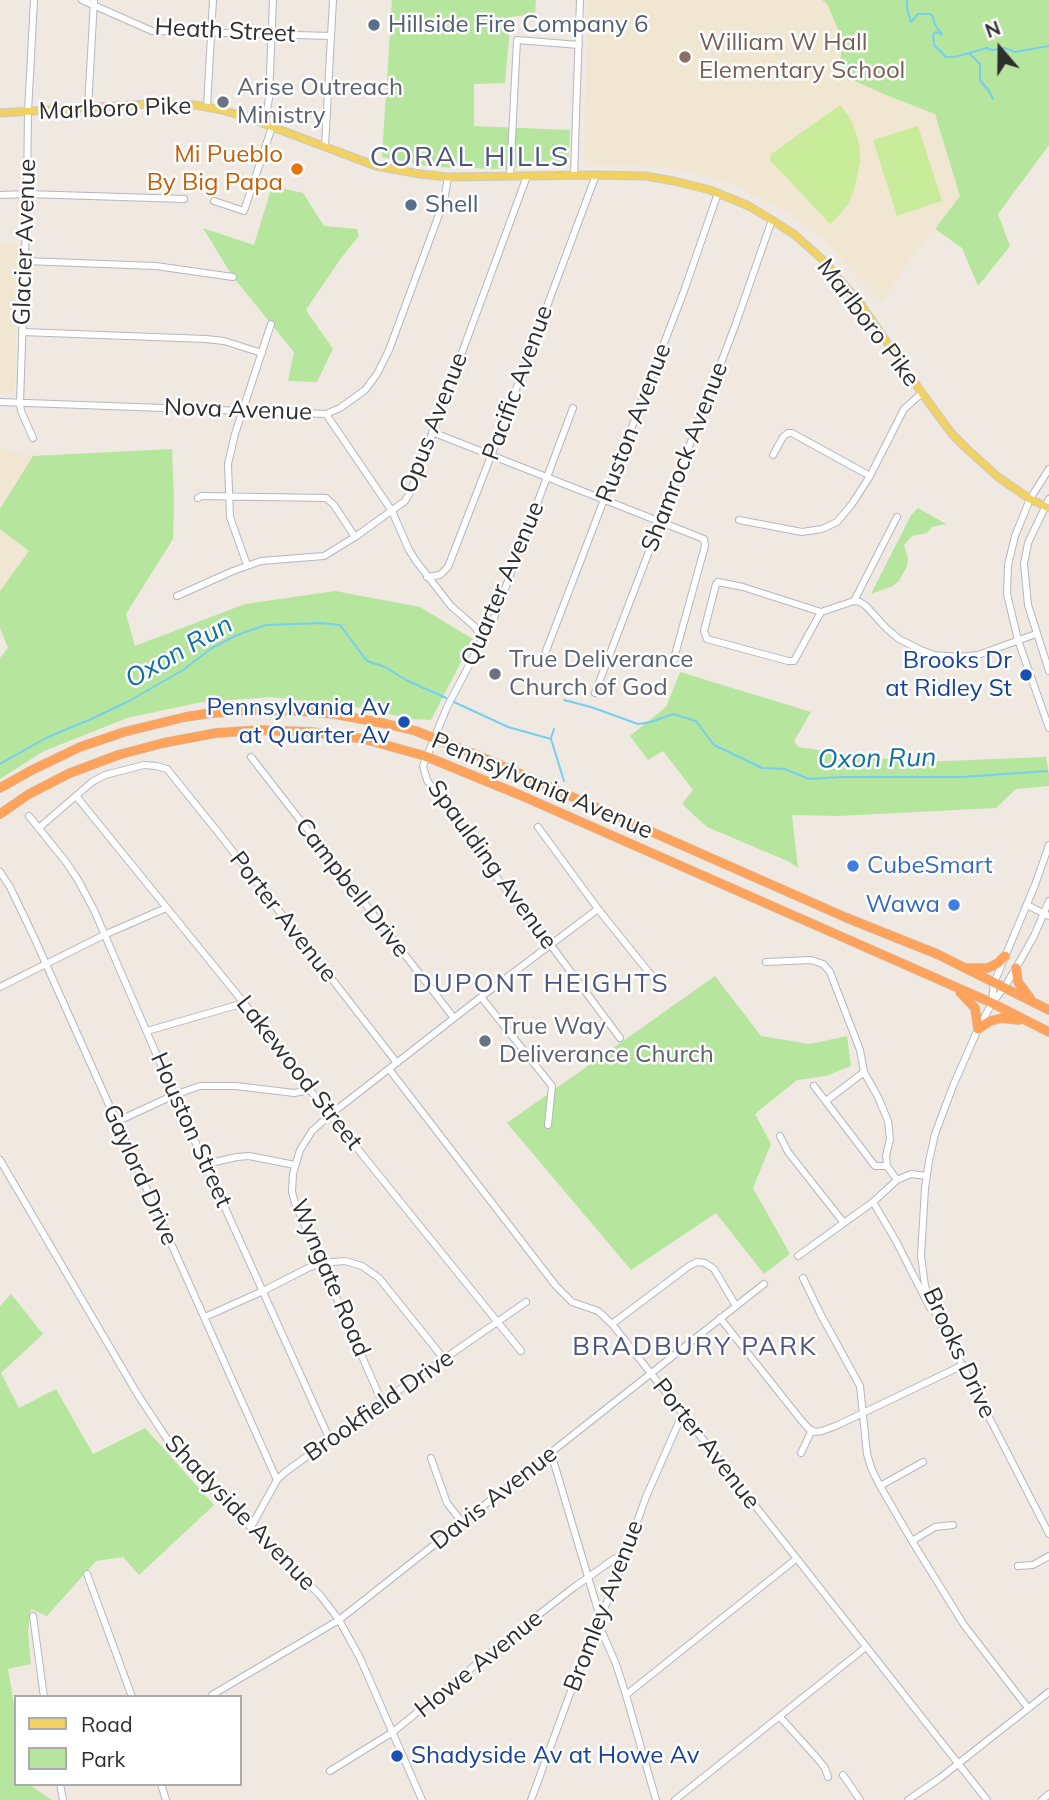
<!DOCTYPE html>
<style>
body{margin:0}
#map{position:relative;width:1049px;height:1800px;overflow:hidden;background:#efe9e1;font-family:Mulish,sans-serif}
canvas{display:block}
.legend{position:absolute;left:14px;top:1695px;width:228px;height:91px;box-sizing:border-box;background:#fff;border:2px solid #ababab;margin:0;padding:9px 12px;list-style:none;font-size:21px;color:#2e2e2e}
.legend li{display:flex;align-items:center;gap:14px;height:35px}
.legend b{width:35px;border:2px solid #ababab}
.north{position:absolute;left:965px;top:14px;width:70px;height:70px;-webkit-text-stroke:5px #fff;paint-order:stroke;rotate:340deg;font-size:19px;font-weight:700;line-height:28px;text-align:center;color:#2e2e2e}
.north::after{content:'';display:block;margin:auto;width:24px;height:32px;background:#2e2e2e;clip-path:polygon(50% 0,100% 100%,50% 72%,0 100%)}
</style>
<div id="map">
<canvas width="1049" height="1800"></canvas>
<ul class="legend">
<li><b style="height:9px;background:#f2d163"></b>Road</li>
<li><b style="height:19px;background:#b6e59e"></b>Park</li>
</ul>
<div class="north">N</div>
</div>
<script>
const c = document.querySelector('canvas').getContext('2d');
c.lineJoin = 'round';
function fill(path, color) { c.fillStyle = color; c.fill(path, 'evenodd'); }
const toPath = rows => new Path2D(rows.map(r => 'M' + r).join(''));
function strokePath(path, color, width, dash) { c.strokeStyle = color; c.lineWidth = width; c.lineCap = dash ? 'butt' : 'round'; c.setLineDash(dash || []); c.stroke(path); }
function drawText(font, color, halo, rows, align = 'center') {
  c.font = font + ' Mulish,sans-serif'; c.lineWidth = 5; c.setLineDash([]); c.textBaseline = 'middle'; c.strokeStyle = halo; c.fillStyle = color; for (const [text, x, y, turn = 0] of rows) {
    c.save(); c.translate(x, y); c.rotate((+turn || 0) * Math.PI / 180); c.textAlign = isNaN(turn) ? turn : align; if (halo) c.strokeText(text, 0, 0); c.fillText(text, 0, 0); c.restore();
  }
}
fill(toPath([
 [588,0,822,0,827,4,844,43,886,95,935,114,960,197,911,258,882,302,822,238,791,214,736,185,715,178,666,167,592,165,584,157],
 [0,243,20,244,14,394,0,394],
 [0,448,33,456,0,509],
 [0,529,29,551,0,591]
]), '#f0e6d1');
fill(toPath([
 [392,0,536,0,535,14,511,17,505,83,474,84,474,126,570,130,568,166,500,169,433,167,382,157],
 [822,0,1049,0,1049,145,998,214,1010,246,978,286,962,248,935,229,960,196,935,114,886,95,837,73,844,43,827,4],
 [272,186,303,193,324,226,357,229,359,236,341,258,306,310,333,349,317,382,288,381,294,352,233,277,203,228,254,245],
 [172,449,174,502,173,539,126,614,135,646,245,604,335,591,420,607,473,639,431,720,412,719,352,706,272,697,202,702,127,718,44,751,0,779,0,658,8,648,0,628,0,591,29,551,0,529,0,509,33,456],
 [918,508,946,524,932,527,927,533,912,536,904,545,908,558,907,566,899,581,893,586,871,594,911,515],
 [680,672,811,712,794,741,798,747,866,757,919,762,1046,757,1049,774,1049,786,1016,789,996,808,838,816,792,815,798,868,790,862,707,827,682,804,693,790,663,751,648,760,630,736,666,707],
 [715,976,761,1036,810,1044,847,1036,851,1066,826,1076,797,1080,755,1114,771,1144,753,1188,790,1254,764,1274,716,1213,631,1270,507,1123],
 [11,1294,43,1334,1,1373,19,1408,56,1389,93,1454,145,1428,214,1505,139,1575,123,1557,96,1561,47,1616,31,1609,28,1632,31,1664,8,1669,16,1716,16,1784,28,1784,52,1800,0,1800,0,1306]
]), '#b6e59e');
fill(toPath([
 [840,105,850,118,856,133,860,148,860,162,854,190,848,204,842,212,830,224,770,160,771,154],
 [918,126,942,201,897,216,873,140]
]), '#c9ec9a');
strokePath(toPath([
 [907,0,907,8,911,22,918,14,930,14,933,17,935,25,942,34,935,32,933,35,934,45,946,57,955,57,987,48,992,50,1005,48,1015,52,1021,51,1049,46],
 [969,53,980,64,980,80,989,91,993,99],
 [564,700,591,707,638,724,651,722,673,714,696,721,714,745,762,768,785,769,809,779,841,777,963,777,1047,771],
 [454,702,508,727,551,739,564,781],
 [551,738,554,729],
 [0,764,48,737,89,720,129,701,183,670,212,648,237,635,266,625,321,623,340,625,367,661,385,667,406,680,446,698]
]), '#75cff0', 2);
const minor = toPath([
 [82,0,152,31,331,36],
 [207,107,213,0],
 [88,108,94,0],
 [265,124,269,98,273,0],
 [325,146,333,0],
 [574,175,580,0],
 [510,176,517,40,579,45],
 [0,195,27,194,184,199],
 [214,201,244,211,272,127],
 [25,261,156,266,233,277],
 [22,332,206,339,224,341,262,353],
 [0,402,326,414,340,408,365,390,377,374,389,350,444,201,448,177],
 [573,408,494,618,447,707,423,766,427,780,500,882,550,944,620,1038],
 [326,414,392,511,409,550,416,561,451,606,474,626,479,633,481,641],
 [432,432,704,539,705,546,673,662],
 [33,438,21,411,20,403,27,194,28,112,34,0],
 [773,455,783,437,788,433,792,433,870,476],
 [1049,469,1030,499,1015,536,1008,565,1007,594,1018,640,1049,728],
 [198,498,201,496,326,498,334,505,355,537],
 [1049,499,1028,543,1024,564,1028,605,1049,671],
 [739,520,802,532,822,529,837,522,852,504,870,476,904,409,922,393],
 [247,565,230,517,228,464,235,434,271,324],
 [427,577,440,575,448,567,491,456,596,175],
 [718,582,743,587,821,612,794,661,788,661,707,639,704,631,716,584,718,582],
 [177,596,233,571,261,561,324,556,355,537,405,501,411,491,527,176],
 [854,601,860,602,866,606,886,628,899,639,921,650,934,655,959,657,978,655,1036,634],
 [821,612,854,601,897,517],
 [546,651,684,291,718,193],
 [595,693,735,326,772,220],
 [251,757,454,1018],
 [76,796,244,1003,310,1090,521,1351],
 [29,816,66,862,78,880,94,910,174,1095,330,1440],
 [40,827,92,782,105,775,144,765,156,766,167,769,217,831,397,1063],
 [538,827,598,909,663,990],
 [0,872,10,887,33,935,277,1480],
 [1049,901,1034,936,1016,968,1004,988,992,1003,978,1029,953,1086,935,1134,929,1161,925,1188,921,1256,925,1286,935,1312,1049,1534],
 [1027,905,1049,916],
 [766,962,811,960,823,964,830,972,860,1050,864,1072,878,1097,888,1121,890,1139,886,1156,887,1166],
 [0,987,104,935,166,908],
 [481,997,552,1086,548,1125],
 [992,1001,994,983,1035,885,1049,845],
 [147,1031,244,1003],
 [389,1069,556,1286,572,1302,598,1311,612,1324,987,1800],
 [814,1086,875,1166,887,1166,897,1180],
 [826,1101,864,1072],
 [116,1122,174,1095,200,1086,236,1086,294,1093,310,1090],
 [780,1136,788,1152,844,1223],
 [0,1160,138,1395,171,1445,190,1468,320,1595,339,1620,360,1658,422,1800],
 [206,1164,237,1157,249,1156,295,1165],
 [873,1202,896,1241,930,1308],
 [798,1256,873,1202,897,1180,911,1174,927,1176],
 [803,1278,821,1315,860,1386,867,1454,872,1470,880,1486,912,1541,964,1625,1028,1708],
 [205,1317,263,1291,308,1268,321,1263,345,1261,362,1266,379,1278,444,1359],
 [720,1318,801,1420,809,1429,815,1432,822,1431,838,1425,963,1365],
 [612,1324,689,1266,697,1262,705,1263,714,1269,736,1306],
 [382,1402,295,1203,292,1192,293,1174,300,1150,312,1131,331,1114,481,997,598,909],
 [551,1453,600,1617],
 [801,1453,812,1430],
 [431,1458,447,1503,462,1522],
 [880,1486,923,1462],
 [251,1527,277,1480,284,1473,382,1402,526,1302],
 [912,1541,935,1527,953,1525],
 [1018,1566,1033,1565,1049,1556],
 [87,1574,132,1697],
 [33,1616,44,1697],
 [598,1623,616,1664,626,1695,656,1800],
 [212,1695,339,1620,764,1284],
 [626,1695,796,1559],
 [780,1717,817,1758,825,1768,828,1777],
 [330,1771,393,1732,511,1636,573,1588,614,1559,625,1555],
 [843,1775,860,1800],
 [60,1784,63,1800],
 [161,1784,166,1800],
 [531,1800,575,1680,618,1575,646,1497,682,1415],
 [675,1800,866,1647],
 [908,1800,940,1778,1049,1692],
 [1042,1800,1049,1794]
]);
const major = toPath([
 [0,113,148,104,195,105,222,110,246,117,376,166,420,174,448,177,596,175,646,176,674,181,710,190,749,206,772,220,795,235,823,260,862,306,922,393,952,434,966,448,998,477,1030,499,1049,508]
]);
const highway = toPath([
 [0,788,32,770,80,747,124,732,185,717,211,713,261,710,296,711,335,714,387,724,416,731,491,761,847,918,937,954,1049,1010],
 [0,814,29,794,70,773,118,755,163,743,216,733,260,730,311,732,364,739,425,756,520,795,915,969,992,1003,1049,1032],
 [969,968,988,968,998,963,1005,956],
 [1016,968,1018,982,1030,998],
 [960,992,975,1008,978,1029],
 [978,1029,990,1021,1002,1018,1019,1020]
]);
strokePath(minor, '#b4b7c1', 8);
strokePath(major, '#c9c9c9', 9);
strokePath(highway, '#c9c9c9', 10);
strokePath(minor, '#fff', 6);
strokePath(major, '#f2d163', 7);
strokePath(highway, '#ffa35c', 9);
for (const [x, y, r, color] of [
 [374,25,7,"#5c6f8a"],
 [685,57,7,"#8d6e63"],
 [223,102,7,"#6b7280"],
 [297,169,7,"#e8710a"],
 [411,205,7,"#5c6f8a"],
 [495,674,7,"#6b7280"],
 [1026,675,7,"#1a4fb4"],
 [404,722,7,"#1a4fb4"],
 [853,866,7,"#3f7fe0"],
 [954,905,7,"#3f7fe0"],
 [485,1041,7,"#6b7280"],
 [397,1756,7,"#1a4fb4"]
]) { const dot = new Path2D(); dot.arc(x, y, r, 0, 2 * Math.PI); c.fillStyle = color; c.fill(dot); strokePath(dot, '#fff', 2.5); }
drawText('24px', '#4e5e75', '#fff', [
 ["Hillside Fire Company 6",388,25],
 ["Shell",425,205]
], 'left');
drawText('24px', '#2e2e2e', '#fff', [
 ["Heath Street",225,31,3],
 ["Marlboro Pike",115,109,-2],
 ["Glacier Avenue",25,242,-88],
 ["Marlboro Pike",868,323,53],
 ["Pacific Avenue",518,383,-70],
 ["Nova Avenue",238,410,2],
 ["Opus Avenue",434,423,-69],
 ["Ruston Avenue",634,423,-69],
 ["Shamrock Avenue",685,457,-69],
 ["Quarter Avenue",503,584,-67],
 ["Pennsylvania Avenue",542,786,23],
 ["Spaulding Avenue",492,865,54],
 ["Campbell Drive",352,888,52],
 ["Porter Avenue",283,917,52],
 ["Lakewood Street",299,1073,52],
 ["Houston Street",191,1130,66],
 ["Gaylord Drive",140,1175,66],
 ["Wyngate Road",330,1278,67],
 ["Brooks Drive",959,1353,65],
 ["Brookfield Drive",379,1406,-35],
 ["Porter Avenue",706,1444,52],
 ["Davis Avenue",494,1498,-38],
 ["Shadyside Avenue",240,1513,46],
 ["Bromley Avenue",604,1606,-69],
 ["Howe Avenue",479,1664,-39]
]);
drawText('24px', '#785e54', '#fff', [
 ["William W Hall",699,43],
 ["Elementary School",699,71]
], 'left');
drawText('24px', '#5b616d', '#fff', [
 ["Arise Outreach",237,88],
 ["Ministry",237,116],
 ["True Deliverance",509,660],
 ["Church of God",509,688],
 ["True Way",499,1027],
 ["Deliverance Church",499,1055]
], 'left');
drawText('24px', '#c56008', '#fff', [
 ["Mi Pueblo",283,155],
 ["By Big Papa",283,183]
], 'right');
drawText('24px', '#164399', '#fff', [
 ["Brooks Dr",1012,661],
 ["at Ridley St",1012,689],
 ["Pennsylvania Av",390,708],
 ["at Quarter Av",390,736],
 ["Shadyside Av at Howe Av",411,1756,"left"]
], 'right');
drawText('24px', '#366cbe', '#fff', [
 ["CubeSmart",867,866],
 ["Wawa",940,905,"right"]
], 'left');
drawText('italic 26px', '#0d6fa3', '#fff', [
 ["Oxon Run",179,652,-30],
 ["Oxon Run",877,759,-1]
]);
c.letterSpacing = '2px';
drawText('26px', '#4d5680', '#fff', [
 ["DUPONT HEIGHTS",541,984],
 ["BRADBURY PARK",695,1347]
]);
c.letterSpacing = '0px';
c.letterSpacing = '2px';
drawText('28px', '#4d5680', '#fff', [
 ["CORAL HILLS",470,158]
]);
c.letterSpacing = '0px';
</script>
